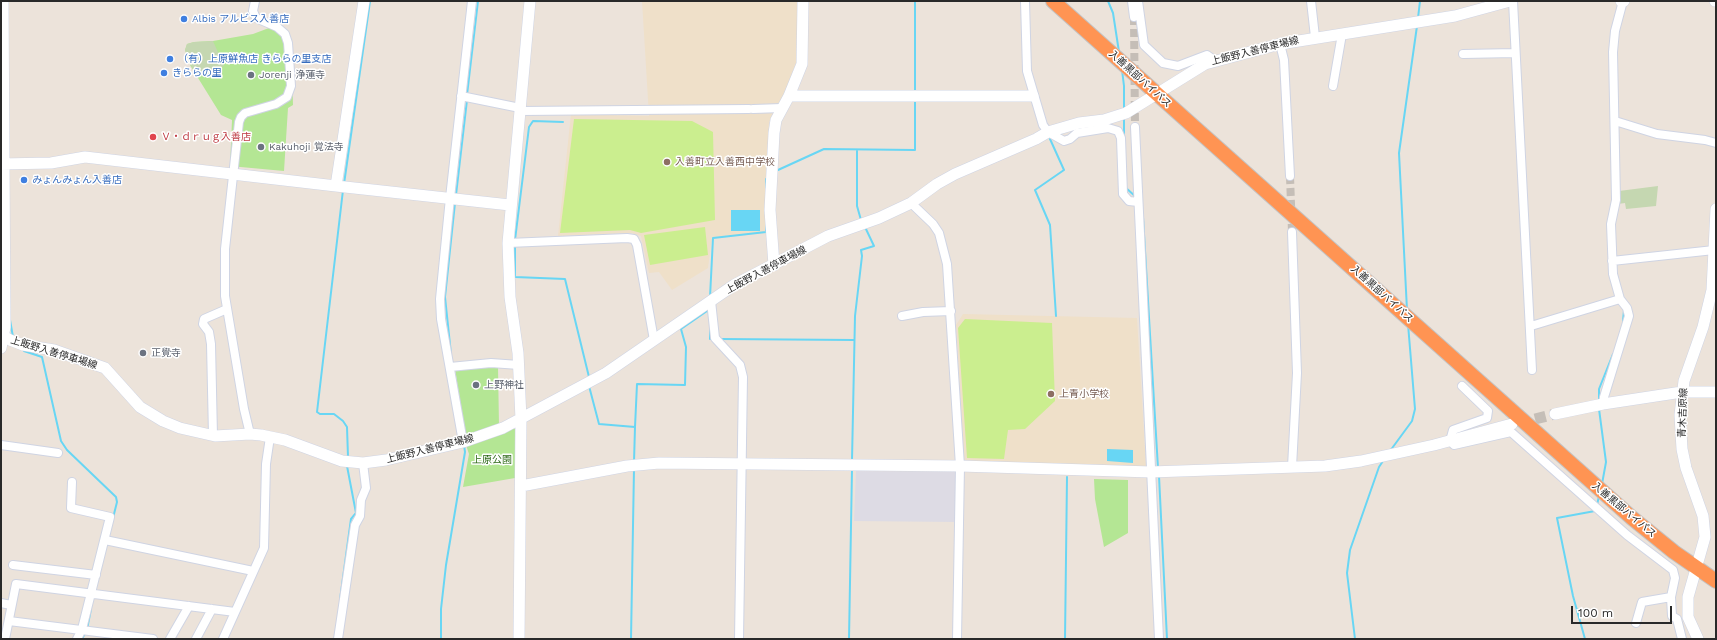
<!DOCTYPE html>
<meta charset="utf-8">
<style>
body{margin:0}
#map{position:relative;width:1717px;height:640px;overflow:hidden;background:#ece3da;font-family:"Work Sans",sans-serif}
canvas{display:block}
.frame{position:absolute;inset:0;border:2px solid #292929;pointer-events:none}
.scale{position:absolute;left:1571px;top:606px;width:101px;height:18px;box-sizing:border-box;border:2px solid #292929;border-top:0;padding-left:5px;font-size:12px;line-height:14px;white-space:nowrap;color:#292929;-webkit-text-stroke:3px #fff;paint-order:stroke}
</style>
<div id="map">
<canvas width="1717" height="640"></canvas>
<div class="frame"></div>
<div class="scale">100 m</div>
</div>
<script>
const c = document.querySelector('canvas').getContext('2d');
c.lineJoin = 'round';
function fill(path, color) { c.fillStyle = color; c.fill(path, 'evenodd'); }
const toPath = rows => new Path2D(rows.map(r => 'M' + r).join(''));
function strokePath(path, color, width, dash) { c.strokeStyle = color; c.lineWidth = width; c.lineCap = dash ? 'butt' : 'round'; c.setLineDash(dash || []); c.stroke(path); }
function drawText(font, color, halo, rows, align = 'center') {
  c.font = font + ' "Work Sans","Noto Sans JP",sans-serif'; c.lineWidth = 3; c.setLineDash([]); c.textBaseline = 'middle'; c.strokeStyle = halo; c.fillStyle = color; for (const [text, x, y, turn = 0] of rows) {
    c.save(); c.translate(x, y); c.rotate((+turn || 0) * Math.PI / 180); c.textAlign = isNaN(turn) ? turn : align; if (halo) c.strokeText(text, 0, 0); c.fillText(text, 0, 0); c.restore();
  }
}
fill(toPath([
 [856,471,955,472,955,522,854,521]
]), '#dddbe4');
fill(toPath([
 [642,1,798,1,796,63,784,95,769,122,765,207,767,233,712,237,708,268,672,290,659,272,649,273,641,236,632,233,558,236,571,114,649,116],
 [963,314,1137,318,1146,467,964,461,956,325]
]), '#efe0c9');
fill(toPath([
 [277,25,285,32,292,68,293,105,288,108,284,171,230,166,232,120,221,115,190,65,185,50,187,44,194,42,213,41,253,34],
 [498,367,499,426,466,439,455,369],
 [512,427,516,430,515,478,463,487,469,454,466,445],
 [1094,479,1128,480,1128,533,1104,547,1095,499]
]), '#b4e694');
fill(toPath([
 [213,41,224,66,197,77,188,59,185,50,187,44,194,42],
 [1658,186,1656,206,1626,209,1625,203,1618,204,1619,191]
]), '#c5d7b1');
fill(toPath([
 [574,119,692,121,713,132,715,220,641,233,630,230,560,233],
 [705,227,708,255,650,265,644,235],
 [965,319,1052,323,1055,401,1025,429,1008,430,1004,459,967,458,958,328]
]), '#cbee8f');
fill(toPath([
 [731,210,760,210,760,231,731,231],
 [1107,449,1133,450,1133,463,1107,461]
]), '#68d6f4');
strokePath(toPath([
 [915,1,915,92],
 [1108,1,1113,13,1119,52],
 [1418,18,1420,1],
 [1122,70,1124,86,1124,110],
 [467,95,478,1],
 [1124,118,1124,136],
 [1050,139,1064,170,1035,190,1050,225,1056,316],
 [857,150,857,206,861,220],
 [778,170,824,149,915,150,915,100],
 [344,184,370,1],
 [766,188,766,179],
 [1126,188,1136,197],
 [343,190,317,412,320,414,334,414,343,421,347,427,348,457],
 [456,195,467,100],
 [1143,217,1158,468],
 [515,240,529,127,533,121,563,122],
 [515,244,515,277,565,279,589,377],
 [710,297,713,238,766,232,766,225],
 [1407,310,1399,153,1417,26],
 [10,320,13,337],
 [1623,321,1624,310],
 [710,329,710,339,714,339],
 [720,339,854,340],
 [24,351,42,357,61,441,67,450,116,497,117,502,113,518],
 [451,354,445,297,455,203],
 [589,386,599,424,635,427,634,462],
 [1599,401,1599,389,1613,354],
 [1599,409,1606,462,1602,484],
 [635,427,637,384,685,385,686,347,681,329,707,311,710,312],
 [1390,451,1412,421,1415,409,1408,324],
 [852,460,855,316,862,256,861,250,874,246,865,227],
 [1159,476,1167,639],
 [1597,505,1599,496],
 [340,600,351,519,356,513,347,466],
 [87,629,91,609],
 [82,639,85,633],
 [441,639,441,609,446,565,465,452,464,445],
 [631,639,634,469],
 [849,639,852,469],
 [1065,639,1067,477],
 [1355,639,1347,573,1350,550,1379,467,1383,461],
 [1585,639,1573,596,1557,518,1595,511]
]), '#68d6f4', 2);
strokePath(toPath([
 [1134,17,1135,127],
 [1290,176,1292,232]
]), '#c5beb7', 8, [8, 4]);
strokePath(toPath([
 [1519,423,1555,414]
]), '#c5beb7', 11, [11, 5.5]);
const street = toPath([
 [1025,1,1027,71,1043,125,1048,132,1064,141,1070,139,1077,133,1108,128,1118,131,1121,138,1123,194,1129,201,1138,202],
 [1132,1,1134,17],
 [1138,1,1144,45,1163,63,1178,66,1207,55,1214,60],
 [1311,1,1315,37],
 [1513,1,1532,370],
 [1280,44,1284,60,1290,176],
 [1463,54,1515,53],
 [1333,86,1342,34],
 [461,96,520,108],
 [753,109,782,108],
 [520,111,749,109],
 [1615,121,1657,134,1705,140,1716,143],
 [1135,127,1159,639],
 [911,203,933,224,939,233,947,264,960,466,957,639],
 [508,243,627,238,634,239,637,245,654,340],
 [1612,261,1714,250],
 [711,301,715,338,740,365,743,377,739,639],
 [902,316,923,312,951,311],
 [1531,326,1620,299,1613,274,1611,224,1616,200,1613,52,1615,31,1623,1],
 [450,367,491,363,519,365],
 [1462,386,1488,411,1487,418,1453,430,1450,441,1454,445,1511,432,1627,535,1673,570,1675,578,1671,597,1672,616,1677,619,1682,639],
 [1603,404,1604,397,1629,316,1627,308,1620,299],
 [250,434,244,409,225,296,225,249,231,194,239,122,241,117,245,113,276,104,287,97,291,86,288,43,285,34,277,27,256,18,253,11,255,1],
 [213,436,211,344,209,332,203,324,204,319,227,309],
 [463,442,441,319,440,299,450,198,472,1],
 [1,445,58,453],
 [1292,467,1297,373,1292,232],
 [72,482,71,508,110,517,82,629,77,639],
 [105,540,253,571],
 [13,565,96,575],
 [1,603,11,605],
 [9,621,153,639],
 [1636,623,1642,602,1671,597],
 [5,639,16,584,235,612],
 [170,639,189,606],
 [196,639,212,609],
 [223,639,264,548,266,464,270,437],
 [338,639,355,525,360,516,361,500,366,488,363,463]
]);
const secondary = toPath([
 [364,1,336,186,510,205],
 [1621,1,1624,1],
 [1715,1,1716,1],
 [789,96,1033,96],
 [1,164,51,163,85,157,336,186],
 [774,265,770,210,774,133,776,120,789,96,802,64,803,1],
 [1,334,10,340,23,345,54,350,105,368,140,407,163,421,180,428,215,436,250,434,261,435,285,440,342,461,363,463,386,460,463,442,503,428,606,373,734,285,828,236,879,218,911,203,937,184,955,174,1036,139,1048,132,1079,123,1104,120,1126,113,1205,64,1280,44,1455,16,1510,1],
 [1,348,5,327,3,1],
 [1555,414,1603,404,1682,392,1716,392],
 [521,486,627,466,659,463,960,466,1151,472,1325,466,1361,461,1434,445,1512,424],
 [519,639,521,419,518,353,510,297,508,243,530,1],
 [1698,639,1688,617,1688,597,1705,537,1703,516,1686,468,1682,449,1680,415,1684,381,1703,327,1712,290,1716,209]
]);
const highway = toPath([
 [1053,1,1632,518,1674,552,1716,581]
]);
strokePath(street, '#cfd4e3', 10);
strokePath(secondary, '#cfd4e3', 12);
strokePath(highway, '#c3c3c3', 16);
strokePath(street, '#fff', 8);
strokePath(secondary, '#fff', 11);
strokePath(highway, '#ff9453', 14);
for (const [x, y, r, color] of [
 [184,19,4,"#3f7fe0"],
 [170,59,4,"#3f7fe0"],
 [164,73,4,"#3f7fe0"],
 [251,75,4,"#6b7280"],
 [153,137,4,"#e0444e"],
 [261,147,4,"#6b7280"],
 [667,162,4,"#8d6e63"],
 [24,180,4,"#3f7fe0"],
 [143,353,4,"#6b7280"],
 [476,385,4,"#6b7280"],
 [1051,394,4,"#8d6e63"]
]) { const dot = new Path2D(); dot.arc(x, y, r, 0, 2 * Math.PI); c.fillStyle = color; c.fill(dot); strokePath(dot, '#fff', 1.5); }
drawText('10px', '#366cbe', '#fff', [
 ["Albis アルビス入善店",192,19],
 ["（有）上原鮮魚店 きららの里支店",178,59],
 ["きららの里",172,73],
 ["みょんみょん入善店",32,180]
], 'left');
drawText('10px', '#292929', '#fff', [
 ["上飯野入善停車場線",1255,51,-14],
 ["入善黒部バイパス",1140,79,42],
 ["上飯野入善停車場線",766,270,-28],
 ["入善黒部バイパス",1382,294,42],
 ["上飯野入善停車場線",54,353,17],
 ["青木吉原線",1683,413,-88],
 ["上飯野入善停車場線",430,449,-14],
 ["入善黒部バイパス",1624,510,40]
]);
drawText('10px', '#5b616d', '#fff', [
 ["Jorenji 浄蓮寺",259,75],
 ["Kakuhoji 覚法寺",269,147],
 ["正覺寺",151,353],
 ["上野神社",484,385]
], 'left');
drawText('10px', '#be3a42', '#fff', [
 ["Ｖ・ｄｒｕｇ入善店",161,137]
], 'left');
drawText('10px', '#785e54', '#fff', [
 ["入善町立入善西中学校",675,162],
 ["上青小学校",1059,394]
], 'left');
drawText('10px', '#2c6916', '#fff', [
 ["上原公園",492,460]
]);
</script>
